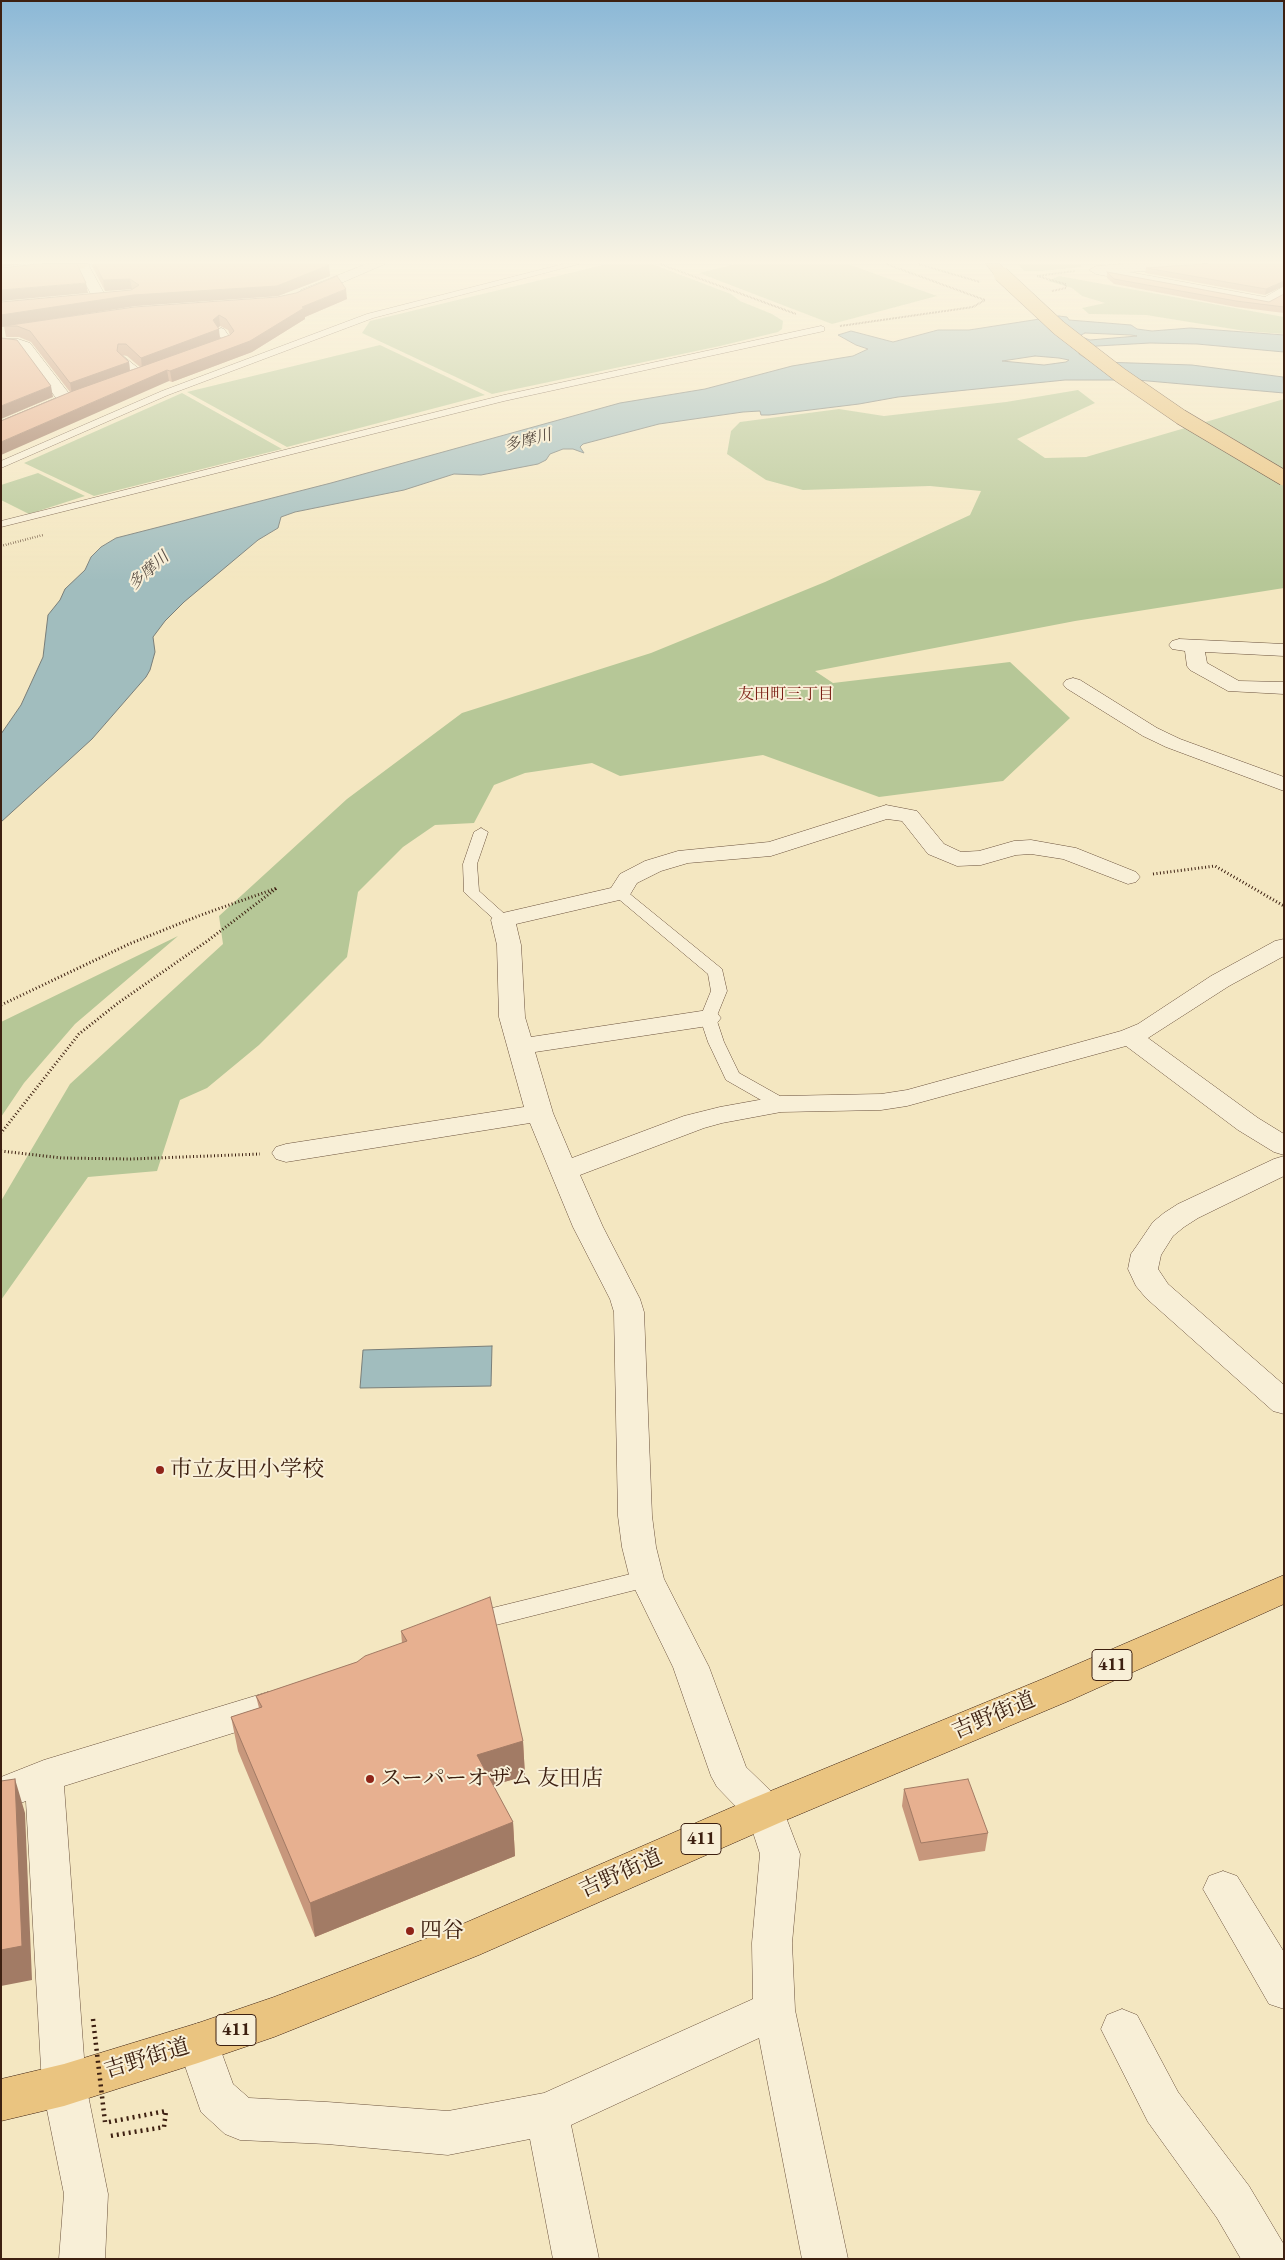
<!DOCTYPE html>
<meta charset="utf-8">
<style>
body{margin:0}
#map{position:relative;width:1285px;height:2260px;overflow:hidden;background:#f4e7c1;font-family:"EB Garamond",serif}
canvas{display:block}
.frame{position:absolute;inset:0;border:2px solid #3d2011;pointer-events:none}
</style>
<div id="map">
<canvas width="1285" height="2260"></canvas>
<div class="frame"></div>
</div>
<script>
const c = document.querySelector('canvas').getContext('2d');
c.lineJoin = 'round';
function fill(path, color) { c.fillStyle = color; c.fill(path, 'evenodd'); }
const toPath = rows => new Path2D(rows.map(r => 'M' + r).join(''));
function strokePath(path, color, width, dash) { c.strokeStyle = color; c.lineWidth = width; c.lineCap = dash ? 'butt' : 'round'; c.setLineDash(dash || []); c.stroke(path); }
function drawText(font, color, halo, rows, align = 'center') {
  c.font = font + ' "EB Garamond","Noto Serif JP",serif'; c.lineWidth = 4; c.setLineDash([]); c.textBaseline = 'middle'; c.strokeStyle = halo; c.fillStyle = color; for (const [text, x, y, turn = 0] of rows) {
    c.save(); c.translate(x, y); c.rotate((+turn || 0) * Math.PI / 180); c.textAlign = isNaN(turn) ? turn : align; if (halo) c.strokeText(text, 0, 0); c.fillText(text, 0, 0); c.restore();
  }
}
fill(toPath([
 [607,264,652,264,731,294,740,301,772,314,783,321,782,329,778,332,720,346,492,394,362,333,370,321],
 [735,264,848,264,937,296,832,324,699,273],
 [1018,264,1081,264,1082,267,1042,271,1024,271],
 [1059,276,1284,317,1284,334,1245,331,1146,315,1089,314,1082,308,1105,303,1082,296,1072,288,1048,281],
 [380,345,485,395,287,447,187,392],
 [1078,390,1095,403,1017,439,1045,458,1086,457,1284,399,1284,588,1075,621,815,671,833,683,1010,662,1070,718,1003,781,879,797,763,755,620,776,592,763,525,773,494,785,474,823,435,825,403,847,358,892,347,957,259,1045,207,1088,180,1100,157,1171,88,1177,1,1300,1,1201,70,1084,223,944,219,916,347,799,462,713,651,653,825,582,970,515,981,491,930,486,803,490,766,480,727,454,731,431,740,422,839,409,884,416,1006,402],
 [182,393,282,449,94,496,24,463],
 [38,473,85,496,29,514,1,500,1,485],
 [178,936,75,1024,24,1083,1,1117,1,1022]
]), '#b6c797');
const water = toPath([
 [1059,316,1067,317,1069,320,1131,325,1137,329,1152,331,1190,328,1284,335,1284,352,1197,344,1150,343,1097,346,1088,348,1079,352,1079,354,1090,361,1102,362,1192,365,1283,377,1284,393,1137,380,1065,380,898,397,859,404,769,415,761,415,760,411,743,412,659,424,583,444,580,447,584,453,573,449,563,449,550,454,546,460,538,464,481,475,454,474,404,490,295,512,281,517,278,528,258,540,184,602,165,621,153,637,155,652,150,670,146,677,92,739,1,822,1,734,21,705,43,657,48,615,60,600,65,589,85,570,91,557,101,547,116,538,331,483,620,403,705,389,792,366,853,356,868,349,856,345,838,335,851,331,893,342,938,330,969,330,1059,316],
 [1085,333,1131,335,1137,336,1090,340,1082,337,1081,335,1085,333],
 [1035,356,1059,358,1069,360,1066,362,1044,365,1002,361,1035,356],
 [492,1346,491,1386,360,1388,363,1350,492,1346]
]);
fill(water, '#a1bdbe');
strokePath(water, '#797e79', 1);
const lane = toPath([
 [563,264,579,264,373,318,168,395,1,468,1,461,162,391,367,314,563,264],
 [821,326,824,327,824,331,504,401,1,527,1,521,504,395,821,326],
 [221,328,224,329,233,342,215,350,209,350,209,346,223,341,216,331,221,328],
 [123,356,143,372,143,376,137,376,120,361,118,359,123,356],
 [481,828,488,832,477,864,479,891,508,917,511,920,508,923,498,923,464,892,463,864,474,832,481,828],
 [620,888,625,890,722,969,727,991,716,1018,724,1042,739,1073,787,1100,790,1104,787,1108,775,1108,726,1080,708,1042,700,1018,711,991,708,974,615,896,612,893,615,890,620,888],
 [647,1570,655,1573,658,1579,655,1585,472,1631,464,1628,461,1622,464,1616,472,1613,647,1570]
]);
const street = toPath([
 [75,264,88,264,106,297,104,300,94,300,75,264],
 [366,264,385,264,311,296,301,296,299,293,301,290,366,264],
 [1124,264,1208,264,1202,268,1129,272,1265,297,1284,286,1284,297,1268,306,1096,274,1089,270,1096,266,1124,264],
 [1,339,18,339,30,343,74,400,72,403,1,432,1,421,56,398,20,349,1,347,1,339],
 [1179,639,1284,644,1284,656,1205,652,1207,663,1239,681,1284,682,1284,694,1228,691,1190,670,1187,666,1185,651,1172,649,1169,645,1172,641,1179,639],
 [1073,678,1080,680,1157,728,1180,739,1284,777,1284,791,1166,747,1143,736,1066,688,1063,684,1066,680,1073,678],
 [886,805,917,811,944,844,961,852,979,851,1014,841,1031,840,1076,848,1136,872,1140,877,1136,882,1128,884,1063,859,1031,854,1016,855,981,865,957,866,928,854,902,821,887,819,771,856,688,863,661,871,637,883,628,898,516,924,521,945,525,1017,531,1037,708,1010,717,1013,721,1018,717,1023,708,1026,535,1052,553,1113,572,1158,684,1116,720,1107,781,1096,881,1094,907,1090,1121,1031,1138,1024,1211,976,1275,941,1284,939,1284,956,1229,986,1148,1038,1258,1118,1284,1134,1284,1155,1274,1152,1238,1130,1126,1046,907,1106,881,1110,781,1112,722,1123,704,1128,580,1175,603,1227,640,1299,644,1312,652,1516,656,1547,664,1579,709,1667,746,1767,779,1799,800,1854,792,1943,795,2010,848,2259,802,2259,759,2038,571,2125,599,2259,553,2259,530,2139,448,2155,327,2144,240,2140,225,2134,201,2112,177,2043,183,2029,198,2023,213,2029,233,2084,249,2098,327,2102,448,2111,544,2093,753,1999,752,1943,760,1854,749,1820,717,1787,711,1776,673,1667,630,1579,622,1547,618,1516,614,1312,610,1299,573,1227,530,1123,286,1162,276,1159,272,1153,276,1147,286,1144,524,1107,499,1017,497,945,491,920,494,915,611,888,620,874,645,861,678,851,769,842,886,805],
 [1284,1156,1284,1176,1198,1218,1184,1227,1173,1236,1161,1255,1158,1269,1168,1284,1284,1385,1284,1414,1273,1411,1146,1298,1136,1286,1128,1269,1131,1254,1136,1247,1153,1222,1164,1213,1178,1204,1274,1159,1284,1156],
 [268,1692,281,1696,286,1707,281,1718,64,1786,86,2085,108,2194,105,2259,59,2259,64,2194,42,2085,26,1801,1,1810,1,1777,44,1760,268,1692],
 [1223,1871,1237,1876,1284,1952,1284,2009,1269,2004,1203,1889,1209,1876,1223,1871],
 [1122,2009,1137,2015,1178,2092,1249,2186,1283,2243,1284,2259,1241,2259,1217,2218,1148,2122,1101,2029,1107,2015,1122,2009]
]);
const primary = toPath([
 [43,264,90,264,84,268,1,277,1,269,43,264]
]);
const highway = toPath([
 [986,264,1000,264,1008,274,1001,278,996,277,986,264],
 [1284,1575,1284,1604,1071,1700,779,1823,479,1955,274,2037,198,2063,64,2106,1,2121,1,2079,64,2064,198,2023,274,1997,451,1929,751,1799,1045,1678,1284,1575]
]);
strokePath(lane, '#6b523d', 1);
strokePath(street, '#6b523d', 1);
strokePath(primary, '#3d2011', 1);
strokePath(highway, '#3d2011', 1);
strokePath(toPath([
 [660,264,796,314],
 [918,264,980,282],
 [1052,291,1066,288,1065,284,1037,276,1075,271],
 [840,326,973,307,985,300,886,264]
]), '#3d2011', 2, [0.5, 1]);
strokePath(toPath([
 [1,546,43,535]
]), '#3d2011', 2.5, [0.5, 2]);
strokePath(toPath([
 [1153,874,1215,866,1284,906],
 [1,1005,129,944,201,915,277,888,206,942,118,1003,79,1034,1,1133],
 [1,1151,62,1158,131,1159,260,1154]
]), '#3d2011', 3, [1, 2.5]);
strokePath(toPath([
 [109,2122,166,2111,164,2127,110,2136]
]), '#3d2011', 4.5, [2, 4]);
fill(lane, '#f8efd7');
fill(street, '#f8efd7');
fill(primary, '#eac480');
fill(highway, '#eac480');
const highwayBridge = toPath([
 [1001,274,1059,328,1120,375,1181,417,1284,478]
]);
strokePath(highwayBridge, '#3d2011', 16, []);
strokePath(toPath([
 [93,2019,105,2122]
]), '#3d2011', 4.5, [2, 4]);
strokePath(highwayBridge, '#eac480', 15);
fill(toPath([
 [91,264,328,264,330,276,278,296,135,306,1,327,1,302,131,290,132,289,105,291],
 [1284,264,1265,295,1145,273,1146,268],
 [1107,272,1269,302,1284,294,1284,313,1236,307,1114,284,1107,278],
 [347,299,305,317,305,319,252,352,172,382,169,381,70,392,31,342,19,337,6,337,4,326],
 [220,326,228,330,230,335,220,338,218,328],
 [122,355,127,356,140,367,130,370,129,362],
 [401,1631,523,1741,525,1776,493,1785,513,1822,515,1856,315,1937,238,1751,231,1717,259,1708,256,1696,357,1662,402,1643],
 [904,1789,988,1833,985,1851,919,1861,902,1806]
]), '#c7977c');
fill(toPath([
 [1,264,24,264,1,267],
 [329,265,330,276,278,296,135,306,1,327,1,315],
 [130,279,132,289,105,291,103,280],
 [1284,281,1284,286,1265,295,1266,289],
 [86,283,88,293,1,301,1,290],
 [346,289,347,299,305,317,305,319,252,352,172,382,170,371,302,307],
 [219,315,220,326,214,331,213,320],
 [219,329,220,340,142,369,141,358],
 [129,362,130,373,72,394,70,383],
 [167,370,169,381,1,455,1,442],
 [51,386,53,397,1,419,1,406],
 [523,1741,525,1776,480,1789,477,1755],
 [15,1779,25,1813,32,1980,1,1986,1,1950],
 [513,1822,515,1856,315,1937,310,1903]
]), '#a27b65');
const building = toPath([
 [37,264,77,264,86,283,1,290,1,268,37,264],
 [95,264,328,264,329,265,277,286,133,295,1,315,1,302,131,290,139,285,130,279,103,280,95,264],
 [1203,264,1284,264,1284,281,1266,289,1146,268,1203,264],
 [1107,272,1269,302,1284,294,1284,307,1236,301,1114,279,1107,272],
 [337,276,346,289,302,307,304,308,250,341,170,371,167,370,1,442,1,421,73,391,230,335,234,331,226,319,219,315,213,320,219,329,141,358,126,344,118,344,117,351,129,362,70,383,30,331,17,326,4,326,134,307,277,297,296,293,337,276],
 [1,338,17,340,51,386,1,406,1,338],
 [490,1597,523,1741,477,1755,513,1822,310,1903,231,1717,262,1707,256,1696,357,1662,365,1656,407,1641,401,1631,490,1597],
 [15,1779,22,1946,1,1950,1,1781,15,1779],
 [968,1779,988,1833,921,1843,904,1789,968,1779]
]);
fill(building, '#e7b090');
strokePath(building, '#a27b65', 1);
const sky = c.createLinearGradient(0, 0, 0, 581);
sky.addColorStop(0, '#8bb8d7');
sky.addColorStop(0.45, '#faf4e3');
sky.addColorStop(1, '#faf4e300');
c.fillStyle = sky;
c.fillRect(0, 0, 1285, 581);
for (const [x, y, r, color] of [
 [160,1470,5,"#8f2418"],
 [370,1779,5,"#8f2418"],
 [410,1931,5,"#8f2418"]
]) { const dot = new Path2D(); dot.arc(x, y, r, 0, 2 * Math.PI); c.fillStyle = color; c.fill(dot); strokePath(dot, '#f8efd7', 2); }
drawText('italic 16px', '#5b4f45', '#f8efd7', [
 ["多摩川",528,441,-15],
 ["多摩川",149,571,-42]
]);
drawText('16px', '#7a1f14', '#f8efd7', [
 ["友田町三丁目",786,695]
]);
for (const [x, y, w] of [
 [1112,1665,40],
 [701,1839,40],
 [236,2030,40]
]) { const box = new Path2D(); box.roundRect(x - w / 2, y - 15.5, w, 31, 4); c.fillStyle = '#f8efd7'; c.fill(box); strokePath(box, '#3d2011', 1); }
drawText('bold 18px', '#3d2011', null, [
 ["411",1112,1665],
 ["411",701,1839],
 ["411",236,2030]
]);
drawText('22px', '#3d2011', '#f8efd7', [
 ["市立友田小学校",170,1470],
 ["スーパーオザム 友田店",380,1779],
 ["四谷",420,1931]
], 'left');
drawText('22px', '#3d2011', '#f8efd7', [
 ["吉野街道",994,1716,-23],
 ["吉野街道",621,1874,-24],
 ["吉野街道",147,2059,-17]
]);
</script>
